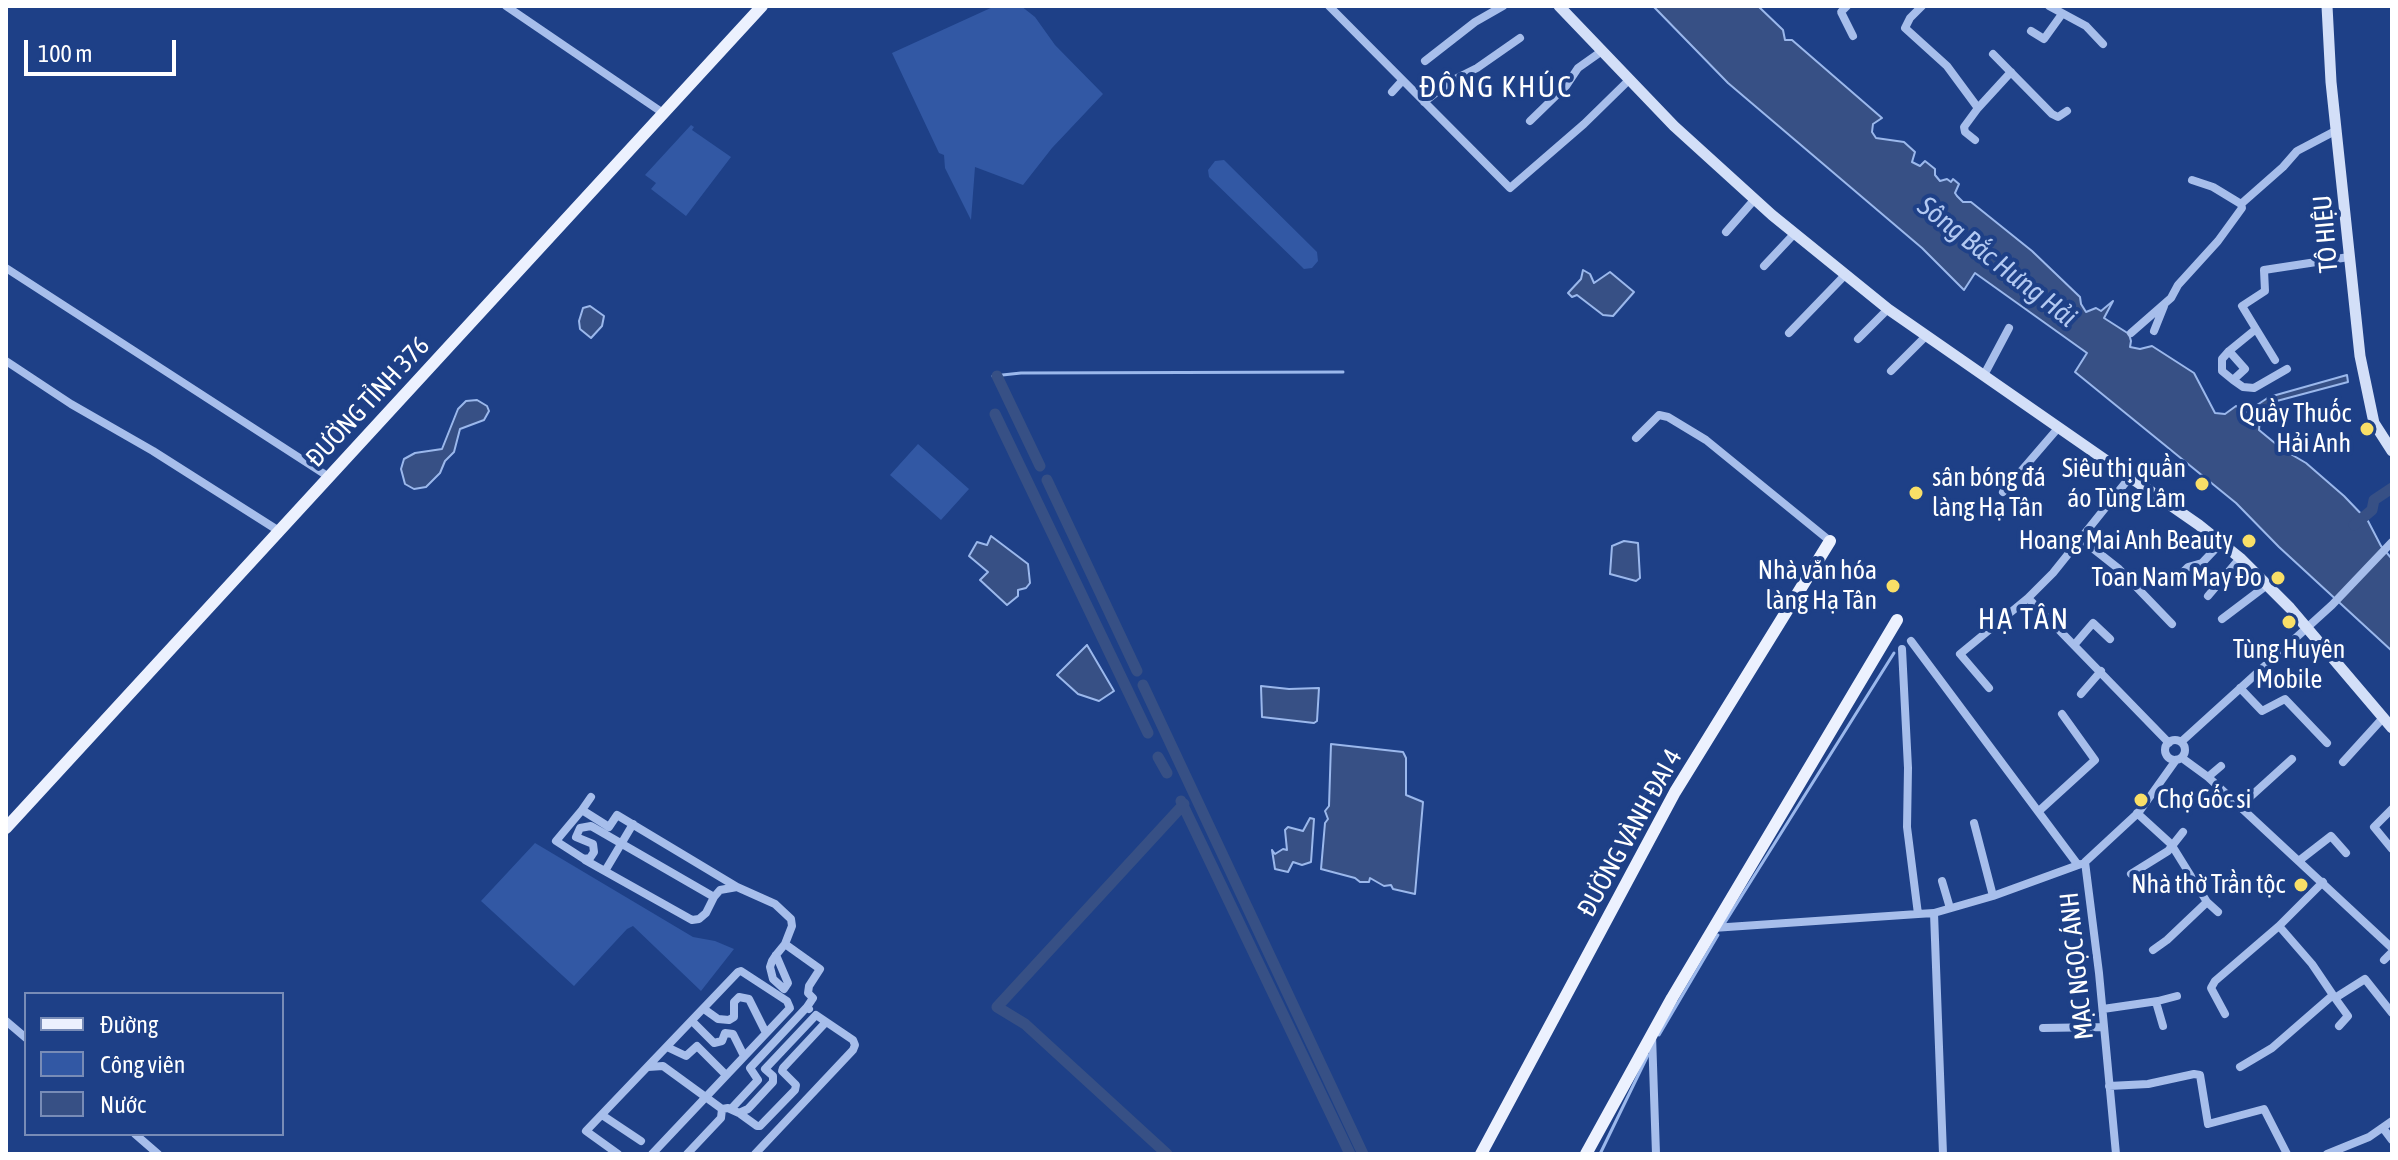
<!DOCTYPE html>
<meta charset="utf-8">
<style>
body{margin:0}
#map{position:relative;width:2398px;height:1160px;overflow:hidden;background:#1e4087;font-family:"Asap Condensed",sans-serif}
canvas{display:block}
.frame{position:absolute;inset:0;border:8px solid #fff;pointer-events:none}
.legend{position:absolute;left:24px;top:992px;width:260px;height:144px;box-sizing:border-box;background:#1e4087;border:2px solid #788cb7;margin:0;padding:10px 14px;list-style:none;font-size:24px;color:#fff}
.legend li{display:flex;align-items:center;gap:16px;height:40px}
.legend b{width:40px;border:2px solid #788cb7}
.scale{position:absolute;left:24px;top:40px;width:152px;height:36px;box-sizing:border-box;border:4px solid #fff;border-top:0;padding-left:10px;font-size:24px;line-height:28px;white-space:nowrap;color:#fff;-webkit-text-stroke:6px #1e4087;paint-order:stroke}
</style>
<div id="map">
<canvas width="2398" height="1160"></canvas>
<div class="frame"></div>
<ul class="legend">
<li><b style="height:10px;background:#ecf1fe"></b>Đường</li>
<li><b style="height:22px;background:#3258a4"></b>Công viên</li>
<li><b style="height:22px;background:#375085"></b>Nước</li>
</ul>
<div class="scale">100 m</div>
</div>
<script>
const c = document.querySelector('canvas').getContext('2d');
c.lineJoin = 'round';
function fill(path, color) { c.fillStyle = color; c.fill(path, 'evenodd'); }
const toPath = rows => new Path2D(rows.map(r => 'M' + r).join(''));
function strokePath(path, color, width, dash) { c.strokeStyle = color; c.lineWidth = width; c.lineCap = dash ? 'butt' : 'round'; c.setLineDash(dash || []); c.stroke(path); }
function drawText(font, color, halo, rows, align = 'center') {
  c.font = font + ' "Asap Condensed",sans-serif'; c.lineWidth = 8; c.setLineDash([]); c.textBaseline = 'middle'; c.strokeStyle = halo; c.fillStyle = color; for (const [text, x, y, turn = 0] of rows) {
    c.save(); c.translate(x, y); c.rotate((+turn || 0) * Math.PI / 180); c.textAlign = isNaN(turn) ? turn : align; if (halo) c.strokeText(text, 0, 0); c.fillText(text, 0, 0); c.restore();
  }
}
fill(toPath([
 [995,6,1021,6,1035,17,1055,45,1103,94,1052,148,1023,185,975,167,971,220,945,168,944,155,939,153,892,53],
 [691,125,694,127,692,130,731,157,686,216,651,189,656,183,645,175],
 [1224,160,1317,252,1318,261,1312,268,1304,269,1301,266,1209,177,1208,170,1215,161],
 [918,444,969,489,941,520,890,475],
 [535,843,693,937,715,941,734,949,701,991,633,926,627,929,574,986,481,901]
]), '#3258a4');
const water = toPath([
 [1653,6,1758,6,1783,30,1785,40,1792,40,1882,118,1873,124,1872,132,1876,138,1904,142,1915,152,1912,162,1920,166,1925,161,1935,169,1935,175,1940,181,1947,179,1951,182,1953,179,1959,184,1955,193,1957,196,1963,202,1971,202,2032,251,2080,297,2081,304,2086,312,2096,308,2101,311,2113,301,2104,318,2129,334,2131,341,2130,347,2140,349,2152,346,2194,373,2215,413,2225,414,2236,406,2245,413,2269,397,2347,375,2348,382,2273,402,2265,407,2260,417,2259,430,2282,449,2306,463,2344,496,2368,521,2381,546,2392,559,2392,651,2279,547,2236,503,2075,372,2087,353,1975,273,1964,290,1922,248,1728,83,1653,6],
 [1583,270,1590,274,1594,283,1610,272,1634,292,1613,316,1603,315,1577,295,1572,297,1568,293,1581,279,1583,270],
 [590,306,604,316,602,326,591,338,580,329,579,321,583,308,590,306],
 [477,400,487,406,489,411,484,420,460,429,454,452,445,461,440,473,426,487,414,489,405,484,401,469,404,459,415,453,442,449,458,409,466,401,477,400],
 [991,536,1028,564,1030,583,1026,588,1018,590,1018,596,1007,605,980,580,988,572,969,556,977,542,987,545,991,536],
 [1624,541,1638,543,1640,578,1636,581,1610,574,1612,546,1624,541],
 [1087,645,1114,691,1099,701,1078,694,1057,675,1087,645],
 [1261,686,1289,689,1319,688,1317,721,1314,723,1262,717,1261,686],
 [1331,744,1403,752,1406,758,1406,795,1423,802,1415,894,1393,889,1391,885,1384,886,1370,878,1369,882,1360,882,1355,878,1321,869,1325,823,1328,819,1325,811,1329,806,1331,744],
 [1310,818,1314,819,1311,862,1302,865,1293,862,1288,872,1275,869,1272,850,1275,854,1283,849,1287,850,1285,830,1288,827,1303,831,1310,818]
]);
fill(water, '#375085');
strokePath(water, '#9bb8ec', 2);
strokePath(toPath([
 [993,376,1021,373,1343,372],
 [1724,924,1894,653],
 [1659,1035,1718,935],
 [1600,1154,1648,1055]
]), '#9bb8ec', 3);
strokePath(toPath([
 [997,376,1040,466],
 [995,414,1148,733],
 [1047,480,1137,671],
 [2354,525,2372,510,2374,500,2392,488],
 [1143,685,1363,1154],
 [1158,757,1167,773],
 [1181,801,1350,1154],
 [1167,1154,1025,1024,997,1007,1184,804]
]), '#375085', 11);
strokePath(toPath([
 [506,6,663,113],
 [1329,6,1510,188,1584,124,1629,80],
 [1847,6,1841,12,1853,36],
 [1922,6,1910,18,1905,28,1947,66,1978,108,2011,72],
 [2049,6,2086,26,2103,44],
 [2031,31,2044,39,2062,14],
 [1993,54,2052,114,2058,117,2067,111],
 [1425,61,1475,22,1503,6],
 [1392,92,1402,81],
 [1424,102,1451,81,1477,68,1520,38],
 [1530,121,1566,86,1578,68,1602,51],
 [1975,140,1965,132,1964,127,1978,108],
 [2192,180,2213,187,2241,204,2283,167,2297,151,2337,130],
 [1726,232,1754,200],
 [1764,266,1795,233],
 [6,268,329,477],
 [2256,329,2275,360],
 [2154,331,2164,306],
 [1789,333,1846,274],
 [2131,333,2171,298,2178,285,2218,241,2242,208,2241,204],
 [1858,339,1888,309],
 [2229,351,2222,359,2222,371,2233,380],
 [6,361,71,404,153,451,279,531],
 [2287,369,2254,388,2243,387,2233,380,2245,369,2229,351,2256,329,2242,306,2265,291,2264,270,2349,257],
 [1891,371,1926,336],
 [1984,375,2009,328],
 [1636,438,1659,415,1668,417,1706,440,1830,541],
 [2130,477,2053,573,2028,598,2169,743],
 [2003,492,2059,427],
 [2081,539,2119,569,2172,624],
 [2180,575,2188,567,2202,563,2221,543],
 [2208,596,2240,558],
 [2222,619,2267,585],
 [1911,641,2078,865],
 [2075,644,2093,623,2110,639],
 [1989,688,1960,654,2028,598],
 [2240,688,2262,711,2285,699,2327,743],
 [2081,694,2101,671],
 '2165 750a10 10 0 1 1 20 0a10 10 0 1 1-20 0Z',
 [2181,742,2332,605,2392,542],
 [2182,758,2208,777,2392,948],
 [2343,762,2382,719],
 [2208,777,2221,766],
 [2239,807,2292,759],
 [2392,809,2374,827,2392,849],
 [582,810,591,797],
 [2039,811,2095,760,2062,714],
 [2137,813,2171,844,2207,902,2167,940,2153,950],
 [1974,823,1993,896],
 [585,860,692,920,699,919,706,913,714,897],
 [2300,860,2331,836,2346,853],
 [605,871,633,824],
 [2131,874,2168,851,2183,832],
 [1942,881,1950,908],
 [2323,882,2279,926,2312,964,2335,998,2365,979,2392,1013],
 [737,887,617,815,609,827,582,810,556,841,584,859,590,858,594,852,593,844,576,837,580,828,591,826,714,897,720,890,737,887,775,904,791,919,792,926,785,944,820,969,809,986,808,993,813,998,807,1007],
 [2207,902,2218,912],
 [1934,913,1943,1154],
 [1918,914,1934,913,1993,896,2081,864],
 [1713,928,1918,914,1907,827,1908,768,1902,649],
 [776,955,788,983,784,989,773,979,770,967,772,961,776,955,785,944],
 [2384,960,2392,952],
 [2335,998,2348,1016,2339,1026],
 [2156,1002,2163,1026],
 [704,1009,718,1019,729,1020,734,1017,734,1002,739,997,749,999,766,1033],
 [2103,1009,2158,1001,2177,996],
 [2225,1014,2211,988,2215,981,2279,926],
 [6,1021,26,1038],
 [692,1021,714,1043,722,1041,725,1033,733,1034,744,1056],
 [2043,1028,2104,1027],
 [1652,1035,1656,1154],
 [667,1047,686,1056,697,1046,726,1075],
 [648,1067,663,1066,722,1109,721,1118,687,1154],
 [2240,1067,2272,1048,2333,995],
 [2109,1086,2148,1084,2194,1074,2200,1075,2208,1124,2264,1109,2287,1154],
 [722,1109,728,1108,739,1113,748,1109,773,1082,773,1076,765,1069,816,1015,853,1040,855,1045,853,1050,755,1154],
 [731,1109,758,1080,750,1068,807,1007,809,1009],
 [739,1113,757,1126,760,1126,795,1090,796,1085,782,1071,783,1068,826,1022],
 [602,1115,641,1141],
 [2383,1128,2392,1140],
 [135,1134,158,1154],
 [618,1154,586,1131,738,972,741,971,787,1001,790,1008,652,1154],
 [2116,1154,2099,973,2085,862,2139,812,2176,760],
 [2327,1154,2369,1137,2392,1121]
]), '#a7beeb', 8);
strokePath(toPath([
 [1559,6,1674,126,1772,215,1888,309,2199,525,2240,558,2290,608,2392,728],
 [2327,6,2331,82,2360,356,2374,423,2392,451]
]), '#d3dff8', 11);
strokePath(toPath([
 [6,828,762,6],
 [1481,1154,1675,792,1830,541],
 [1586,1154,1672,998,1897,620]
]), '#ecf1fe', 12);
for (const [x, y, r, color] of [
 [2367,429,8,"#f9df67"],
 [2202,484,8,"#f9df67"],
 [1916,493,8,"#f9df67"],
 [2249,541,8,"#f9df67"],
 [2278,578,8,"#f9df67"],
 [1893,586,8,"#f9df67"],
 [2289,622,8,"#f9df67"],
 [2141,800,8,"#f9df67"],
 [2301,885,8,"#f9df67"]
]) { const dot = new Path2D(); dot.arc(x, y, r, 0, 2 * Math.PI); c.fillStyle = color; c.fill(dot); strokePath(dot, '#1e4087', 3); }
drawText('26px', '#fff', '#1e4087', [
 ["TÔ HIỆU",2326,234,-95],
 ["ĐƯỜNG TỈNH 376",368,402,-47],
 ["ĐƯỜNG VÀNH ĐAI 4",1630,833,-61],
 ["MẠC NGỌC ÁNH",2077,966,-96]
]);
drawText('26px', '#fff', '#1e4087', [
 ["Quầy Thuốc",2351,414],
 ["Hải Anh",2351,444],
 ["Siêu thị quần",2186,469],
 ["áo Tùng Lâm",2186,499],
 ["sân bóng đá",1932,478,"left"],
 ["làng Hạ Tân",1932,508,"left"],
 ["Hoang Mai Anh Beauty",2233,541],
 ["Nhà văn hóa",1877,571],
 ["làng Hạ Tân",1877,601],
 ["Toan Nam May Đo",2262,578],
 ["Tùng Huyên",2289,650,"center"],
 ["Mobile",2289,680,"center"],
 ["Chợ Gốc si",2157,800,"left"],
 ["Nhà thờ Trần tộc",2285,885]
], 'right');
drawText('italic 28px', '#b3c9f2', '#1e4087', [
 ["Sông Bắc Hưng Hải",1997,262,38]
]);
c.letterSpacing = '2px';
drawText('30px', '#fff', '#1e4087', [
 ["ĐÔNG KHÚC",1496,88],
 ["HẠ TÂN",2024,620]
]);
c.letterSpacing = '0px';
</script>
